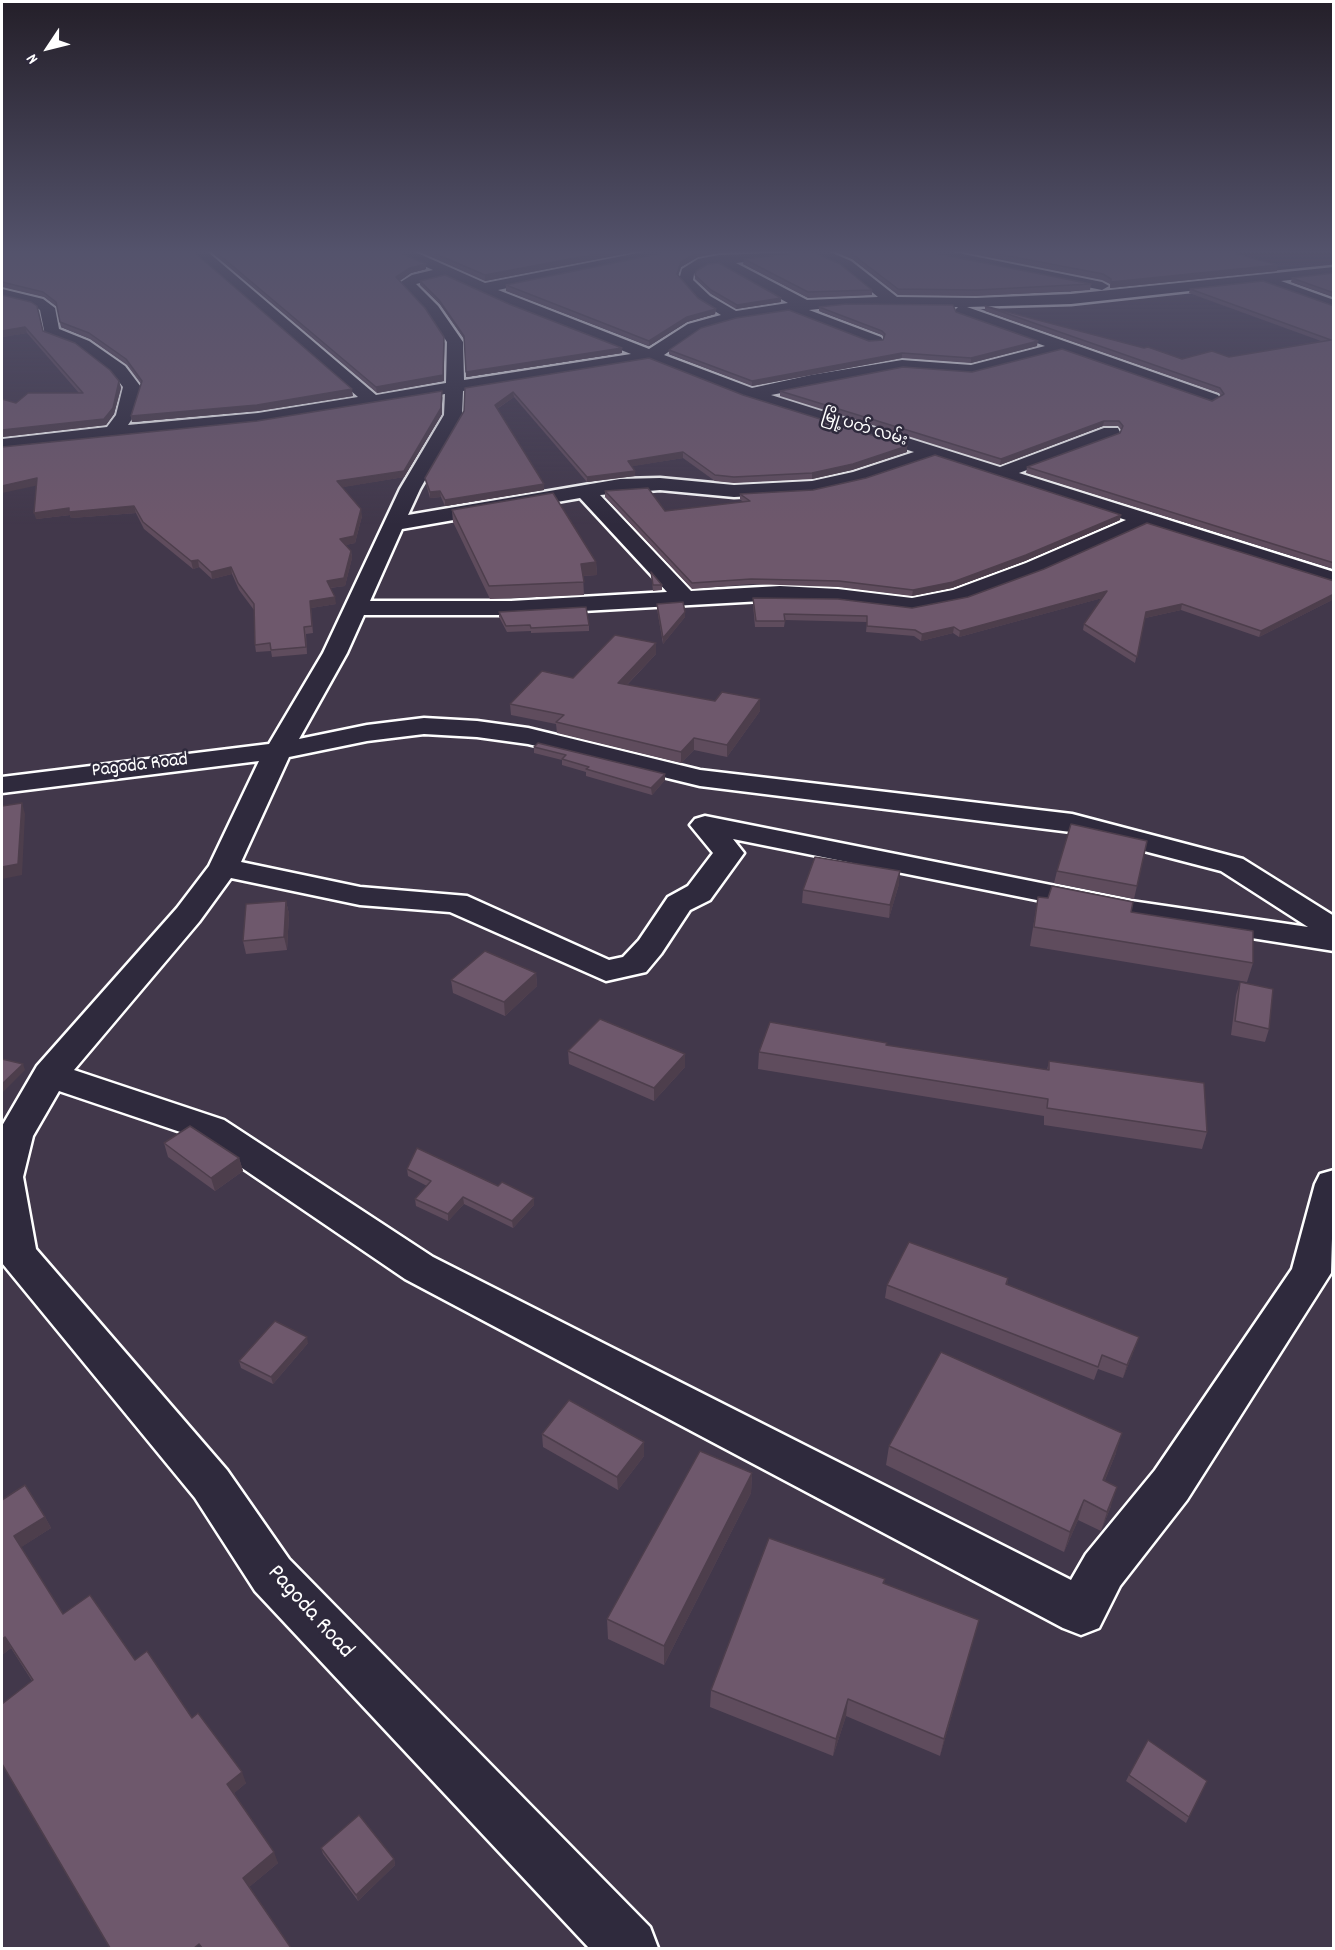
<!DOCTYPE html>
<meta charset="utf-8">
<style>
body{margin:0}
#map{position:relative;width:1335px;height:1950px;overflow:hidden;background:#42384b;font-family:Dekko,sans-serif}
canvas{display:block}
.frame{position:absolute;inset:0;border:3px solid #fff;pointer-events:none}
.north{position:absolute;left:18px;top:18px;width:60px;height:60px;-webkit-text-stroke:4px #2f2a3d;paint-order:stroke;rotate:235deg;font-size:16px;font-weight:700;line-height:24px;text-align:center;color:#fff}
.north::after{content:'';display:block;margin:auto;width:21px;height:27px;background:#fff;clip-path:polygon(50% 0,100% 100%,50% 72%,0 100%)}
</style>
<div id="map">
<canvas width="1335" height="1950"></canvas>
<div class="frame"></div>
<div class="north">N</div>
</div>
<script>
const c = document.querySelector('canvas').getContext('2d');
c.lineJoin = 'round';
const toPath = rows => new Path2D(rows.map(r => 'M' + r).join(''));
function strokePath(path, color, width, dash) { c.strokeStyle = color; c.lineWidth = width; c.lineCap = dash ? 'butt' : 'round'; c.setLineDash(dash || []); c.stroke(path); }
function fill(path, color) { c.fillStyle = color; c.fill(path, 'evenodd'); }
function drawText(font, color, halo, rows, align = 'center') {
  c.font = font + ' Dekko,"Noto Sans Myanmar",sans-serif'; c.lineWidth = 5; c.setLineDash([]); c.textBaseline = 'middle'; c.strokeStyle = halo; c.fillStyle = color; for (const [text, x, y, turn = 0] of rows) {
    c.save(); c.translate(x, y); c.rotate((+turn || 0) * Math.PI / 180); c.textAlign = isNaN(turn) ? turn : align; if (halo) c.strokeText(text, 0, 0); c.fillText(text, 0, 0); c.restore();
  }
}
const minor = toPath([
 [193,252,208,252,376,395,446,383,447,342,427,312,399,283,412,275,433,270,400,255,398,252,415,252,485,283,643,252,669,252,662,256,498,290,649,349,688,324,721,315,700,302,679,280,682,269,698,259,719,255,801,252,794,256,736,263,807,300,878,297,841,267,814,255,812,252,830,252,851,261,897,297,976,298,1071,294,1334,267,1334,275,1281,281,1334,300,1334,310,1262,283,1071,304,967,307,1218,395,1221,399,1212,404,1061,351,971,375,902,370,771,395,1000,467,1104,428,1118,428,1120,432,1118,436,1019,473,1334,572,1334,586,1146,526,1042,573,967,601,912,612,838,603,780,600,511,615,364,615,347,653,299,739,367,725,424,718,477,721,528,728,700,770,1072,814,1243,859,1334,916,1334,951,1131,919,733,839,744,853,710,900,690,910,661,954,646,972,606,981,450,912,360,905,231,878,199,922,74,1070,224,1120,433,1257,1071,1580,1086,1554,1155,1470,1292,1269,1315,1184,1320,1174,1334,1170,1331,1273,1187,1500,1120,1586,1099,1628,1081,1635,1063,1628,405,1279,198,1138,59,1091,33,1136,23,1177,36,1249,227,1470,289,1559,650,1927,658,1948,589,1948,255,1591,195,1498,2,1263,2,1126,37,1066,177,908,209,866,259,761,2,793,2,777,269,744,323,653,400,489,444,415,445,394,258,425,2,451,2,439,107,427,116,415,123,387,113,374,77,347,45,335,40,310,33,305,2,298,2,289,43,299,55,308,59,329,89,341,125,366,141,387,134,416,128,425,258,413,358,397,193,252],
 [719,265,788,303,736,311,710,296,693,280,694,274,707,266,719,265],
 [446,277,510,306,631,354,464,380,463,342,438,306,416,284,446,277],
 [847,306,958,307,954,311,956,314,1045,346,971,365,902,360,811,375,752,388,664,355,700,330,735,320,789,312,869,343,881,343,883,340,881,337,809,310,847,306],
 [649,361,744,398,914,452,853,472,812,481,734,485,660,478,620,479,408,515,420,489,462,415,463,391,649,361],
 [934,458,1126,520,1026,563,953,590,912,598,838,589,780,586,691,591,600,495,660,490,734,497,812,493,865,481,934,458],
 [580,498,667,592,511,601,370,601,402,529,580,498],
 [424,734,477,737,528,744,700,786,1071,832,1221,871,1308,927,1131,901,705,816,695,819,690,825,713,853,688,886,668,897,639,940,623,957,609,960,467,896,360,887,241,862,289,757,367,741,424,734],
 [927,252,953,252,1102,282,1109,286,1102,290,934,256,927,252]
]);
strokePath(minor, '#fff', 5);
fill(minor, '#2f2a3d');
fill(toPath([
 [2,252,353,396,258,411,132,422,131,416,141,384,127,365,90,339,61,327,57,307,44,297,2,287],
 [211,252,398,252,426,269,411,273,399,281,444,337,444,381,377,393],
 [420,252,634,252,485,281],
 [665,252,764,252,719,253,698,257,681,267,678,275,698,298,716,309,715,314,687,322,649,346,506,291,506,285,662,253],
 [835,252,931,252,934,253,1091,284,1090,290,976,296,898,295,852,259],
 [962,252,1230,252,1277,271,1110,288,1110,284,1102,280],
 [795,253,872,290,872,295,808,298,743,264,744,259],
 [1334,273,1334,297,1291,282,1292,278],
 [695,275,781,302,736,309,711,294,695,279],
 [420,281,509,304,622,348,622,353,466,377,465,340,440,304,420,285],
 [1190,289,1334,306,1334,569,1026,473,1027,467,1120,433,1121,430,1118,426,1103,426,1000,465,780,396,780,391,1212,401,1221,396,1219,393,985,311,985,306,1182,359,1229,357,1321,341,1189,293],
 [2,295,43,331,119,381,121,388,114,414,106,425,2,437,2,399,16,403,79,393,27,333,2,337],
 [819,307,956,312,1037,346,971,363,902,358,752,386,669,354,669,350,883,340,884,338,882,335,819,311],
 [465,388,743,395,907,446,907,452,852,470,812,479,734,483,715,481,683,458,632,466,635,476,587,482,514,397,497,409,544,490,445,506,441,497,430,498,426,484,425,478,464,411],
 [442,391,442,414,404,477,342,487,362,516,355,543,345,545,351,551,352,558,345,586,330,588,336,604,311,608,313,633,306,634,307,654,272,657,271,651,256,652,255,645,254,610,239,590,232,574,212,579,199,567,193,569,144,529,136,513,71,518,70,515,36,519,37,485,257,421],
 [605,491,665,511,743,502,740,499,740,494,1120,520,1025,561,952,588,912,596,838,587,751,584,692,589,605,497],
 [452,510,596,562,597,575,583,576,584,595,490,599,453,522],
 [651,572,662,585,662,590,653,591],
 [1334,581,1334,599,1259,637,1181,610,1145,618,1135,663,1083,630,1084,624,1102,598,959,637,953,633,921,641,914,636,866,632,867,622,785,620,784,627,755,627,753,604,753,598,912,608],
 [657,604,685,617,663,644,657,609],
 [499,612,589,625,589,631,531,633,531,631,507,632,499,617],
 [656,643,656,654,627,685,715,701,760,699,760,711,727,757,694,750,681,763,557,733,556,724,511,715,510,704],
 [534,747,665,780,652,795,586,776,586,772,562,765,562,760,534,753],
 [1147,841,1134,899,1054,883,1057,871],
 [899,884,889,918,802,903,803,890],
 [1038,897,1131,912,1253,963,1247,982,1030,946],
 [286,901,289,914,287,950,246,954,243,941],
 [536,973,537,986,505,1016,453,993,451,980],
 [1240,982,1269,1029,1265,1042,1231,1035,1236,995],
 [887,1045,1047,1070,1049,1061,1207,1132,1202,1149,1044,1125,1044,1116,758,1069,759,1052],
 [568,1051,685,1054,685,1067,654,1101,569,1064],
 [164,1143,239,1158,243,1171,215,1191,168,1157],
 [407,1169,534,1205,513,1228,464,1204,448,1221,416,1206,415,1199,427,1186,408,1176],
 [1008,1278,1007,1285,1139,1337,1134,1350,1123,1378,1098,1369,1094,1380,885,1298,887,1285],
 [308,1343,273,1384,241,1368,239,1361],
 [542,1434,644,1442,644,1456,618,1490,543,1447],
 [889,1446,1116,1453,1105,1480,1111,1506,1101,1531,1078,1520,1064,1552,886,1465],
 [752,1473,751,1493,664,1665,608,1639,607,1619],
 [2,1500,45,1517,51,1528,21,1547,63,1614,135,1660,192,1718,246,1783,234,1793,278,1863,249,1887,32,1681,11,1648,2,1655],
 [885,1579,884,1583,974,1637,940,1756,846,1716,833,1756,710,1707,711,1690],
 [1129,1775,1207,1781,1186,1823,1126,1781],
 [321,1848,394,1859,395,1865,358,1901,323,1854]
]), '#5f4c5d');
fill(toPath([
 [607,252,634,252,485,281,485,275],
 [698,252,719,252,719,253,698,257,681,267,677,279,677,274,681,262],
 [426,264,426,269,411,273,397,283,396,277,410,268],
 [1278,265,1277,271,1110,288,1111,282],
 [781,298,781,302,736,309,737,305],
 [716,309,715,314,687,322,649,346,649,341,687,317],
 [25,327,27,333,2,337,2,331],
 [444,337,444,381,377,393,376,387],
 [1038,341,1037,346,971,363,971,358],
 [622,348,622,353,466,377,466,372],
 [902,353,902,358,752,386,752,381],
 [119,381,121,388,114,414,106,425,2,437,2,438,2,430],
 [352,389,353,396,258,411,132,422,131,416],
 [442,391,442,414,404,477,338,488,337,481],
 [513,392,514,397,495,410,495,405],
 [1104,421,1103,426,1000,465,1001,459],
 [907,446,907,452,852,470,812,479,812,473],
 [683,452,683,458,628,467,628,461],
 [635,471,635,476,587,482,587,477],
 [37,478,39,485,2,493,2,486],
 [544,484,544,490,445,506,445,500],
 [440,491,441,497,430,498,430,492],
 [134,506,136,513,71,518,70,515,36,519,34,513,69,508],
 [361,509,362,516,355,543,341,546,340,539],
 [1121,515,1120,520,1025,561,952,588,912,596,913,590],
 [351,551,352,558,345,586,328,588,327,581],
 [198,560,199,567,193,569,191,561],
 [596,562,597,575,582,576,581,564],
 [231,567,232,574,212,579,211,572],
 [1107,591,1106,597,959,637,960,631],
 [1334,594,1334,599,1259,637,1261,631],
 [335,597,336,604,311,608,313,633,310,601],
 [1182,604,1181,610,1145,618,1146,612],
 [685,612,685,617,663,644,663,638],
 [954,627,953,633,921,641,922,634],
 [656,643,656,654,618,694,618,683],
 [760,699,760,711,727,757,727,745],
 [694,738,694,750,681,763,681,752],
 [665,774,665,780,652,795,651,788],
 [22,803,25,814,22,875,2,879,2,867],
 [900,871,899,884,889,918,890,905],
 [286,901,289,914,287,950,284,937],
 [536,973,537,986,505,1016,504,1002],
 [685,1054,685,1067,654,1101,654,1088],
 [23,1064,25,1070,2,1093,2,1084],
 [239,1158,243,1171,215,1191,211,1178],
 [463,1197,464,1204,448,1221,448,1214],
 [534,1198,534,1205,513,1228,512,1221],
 [307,1337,308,1343,273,1384,271,1377],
 [1139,1337,1134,1350,1123,1378,1127,1365],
 [1122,1433,1116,1453,1097,1499,1103,1480],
 [644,1442,644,1456,618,1490,617,1477],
 [752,1473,751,1493,664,1665,664,1646],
 [1117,1487,1111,1506,1101,1531,1107,1512],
 [1084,1500,1078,1520,1064,1552,1070,1532],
 [45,1517,51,1528,20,1548,14,1536],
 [979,1620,974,1637,940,1756,944,1739],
 [5,1637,11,1648,2,1655,2,1639],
 [848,1699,846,1716,833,1756,836,1739],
 [242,1772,246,1783,232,1795,227,1784],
 [274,1852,278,1863,248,1888,243,1878],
 [394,1859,395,1865,358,1901,356,1895]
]), '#4d3e4c');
const building = toPath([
 [2,252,194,252,352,389,257,405,131,416,142,381,126,359,89,333,60,322,56,302,43,292,2,282,2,252],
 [216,252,398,252,426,264,410,268,396,277,425,308,444,337,443,375,376,387,216,252],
 [431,252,607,252,485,275,431,252],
 [665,252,698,252,681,262,677,274,698,298,716,309,687,317,649,341,506,285,662,253,665,252],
 [797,252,813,252,840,264,872,290,808,292,744,259,795,253,797,252],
 [847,252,931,252,934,253,1091,284,977,290,898,289,852,254,847,252],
 [988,252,1230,252,1278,265,1111,282,1111,279,1103,274,988,252],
 [719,263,781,298,737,305,711,290,695,275,696,271,708,264,719,263],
 [1334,273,1334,293,1292,278,1334,273],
 [445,275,509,304,622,348,466,372,464,336,439,300,420,281,445,275],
 [1263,281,1334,306,1334,563,1027,467,1120,433,1123,426,1119,421,1104,421,1001,459,780,391,903,367,972,372,1062,349,1212,401,1224,394,1220,388,985,306,1144,348,1148,347,1182,359,1212,351,1229,357,1331,340,1190,289,1263,281],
 [2,295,31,302,37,306,43,331,75,343,110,370,119,381,113,408,104,419,2,430,2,399,16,403,28,393,83,393,25,327,2,331,2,295],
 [847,304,953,305,956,312,1038,341,971,358,902,353,752,381,669,350,701,328,736,318,789,310,869,341,883,340,885,334,882,331,819,307,847,304],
 [649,358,743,395,907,446,853,464,812,473,734,477,715,475,683,452,628,461,635,471,587,477,513,392,495,405,544,484,445,500,440,491,430,492,425,478,464,411,465,388,649,358],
 [442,391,441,408,404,471,337,481,361,509,354,536,340,539,351,551,344,578,327,581,335,597,310,601,312,626,304,627,306,647,271,650,270,643,255,645,254,604,238,583,231,567,211,572,198,560,191,561,143,522,134,506,69,512,69,508,34,513,37,478,2,486,2,447,257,421,442,391],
 [935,455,1121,515,1026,555,953,582,913,590,839,581,751,579,692,583,605,491,648,488,665,511,750,501,740,494,813,490,866,478,935,455],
 [553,493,596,562,581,564,584,582,489,586,452,510,553,493],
 [1147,523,1334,581,1334,594,1261,631,1182,604,1146,612,1137,657,1084,624,1107,591,960,631,954,627,922,634,915,630,867,626,867,616,784,614,785,621,756,621,753,598,838,599,912,608,968,597,1044,569,1147,523],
 [651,572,662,585,653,585,651,572],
 [683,602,685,612,663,638,657,604,683,602],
 [586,607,589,625,531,628,530,625,506,626,499,612,586,607],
 [615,635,656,643,618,683,715,701,722,692,760,699,727,745,694,738,681,752,556,722,564,715,510,704,542,671,573,678,615,635],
 [538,743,665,774,651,788,586,769,589,767,562,759,566,755,534,747,538,743],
 [22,803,18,864,2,867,2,806,22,803],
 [1071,824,1147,841,1137,886,1057,871,1071,824],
 [815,857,900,871,890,905,803,890,815,857],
 [1052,886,1133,902,1131,912,1253,931,1253,963,1034,927,1038,897,1048,898,1052,886],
 [286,901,284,937,243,941,246,904,286,901],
 [485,951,536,973,504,1002,451,980,485,951],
 [1240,982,1273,989,1269,1029,1235,1021,1240,982],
 [600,1019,685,1054,654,1088,568,1051,600,1019],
 [770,1022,887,1043,886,1045,1049,1070,1049,1061,1204,1083,1207,1132,1047,1108,1048,1099,759,1052,770,1022],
 [2,1059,23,1064,2,1084,2,1059],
 [190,1126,239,1158,211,1178,164,1143,190,1126],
 [417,1148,498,1186,502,1182,534,1198,512,1221,463,1197,448,1214,415,1199,431,1181,407,1169,417,1148],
 [909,1242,1008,1278,1006,1284,1139,1337,1127,1365,1102,1355,1098,1367,887,1285,909,1242],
 [275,1321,307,1337,271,1377,239,1361,275,1321],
 [941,1352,1122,1433,1103,1480,1117,1487,1107,1512,1084,1500,1070,1532,889,1446,941,1352],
 [569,1400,644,1442,617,1477,542,1434,569,1400],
 [700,1451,752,1473,664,1646,607,1619,700,1451],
 [25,1485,45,1517,14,1536,63,1614,90,1595,135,1660,147,1651,192,1718,198,1713,242,1772,227,1784,274,1852,243,1878,291,1948,202,1948,199,1944,194,1948,110,1948,2,1764,2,1704,33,1680,5,1637,2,1639,2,1500,25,1485],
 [769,1538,885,1579,883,1583,979,1620,944,1739,848,1699,836,1739,711,1690,769,1538],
 [1148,1740,1207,1781,1189,1817,1129,1775,1148,1740],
 [359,1815,394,1859,356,1895,321,1848,359,1815]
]);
fill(building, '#6e586c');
strokePath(building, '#4d3e4c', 1.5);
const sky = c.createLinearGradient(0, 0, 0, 525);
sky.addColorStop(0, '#241f29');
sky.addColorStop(0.48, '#54536c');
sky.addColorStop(1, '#54536c00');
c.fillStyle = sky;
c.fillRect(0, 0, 1335, 525);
drawText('16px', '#fff', '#2f2a3d', [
 ["မြို့ပတ် လမ်း",864,430,17]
]);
drawText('20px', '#fff', '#2f2a3d', [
 ["Pagoda Road",140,767,-7]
]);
drawText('24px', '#fff', '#2f2a3d', [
 ["Pagoda Road",309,1613,48]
]);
</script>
